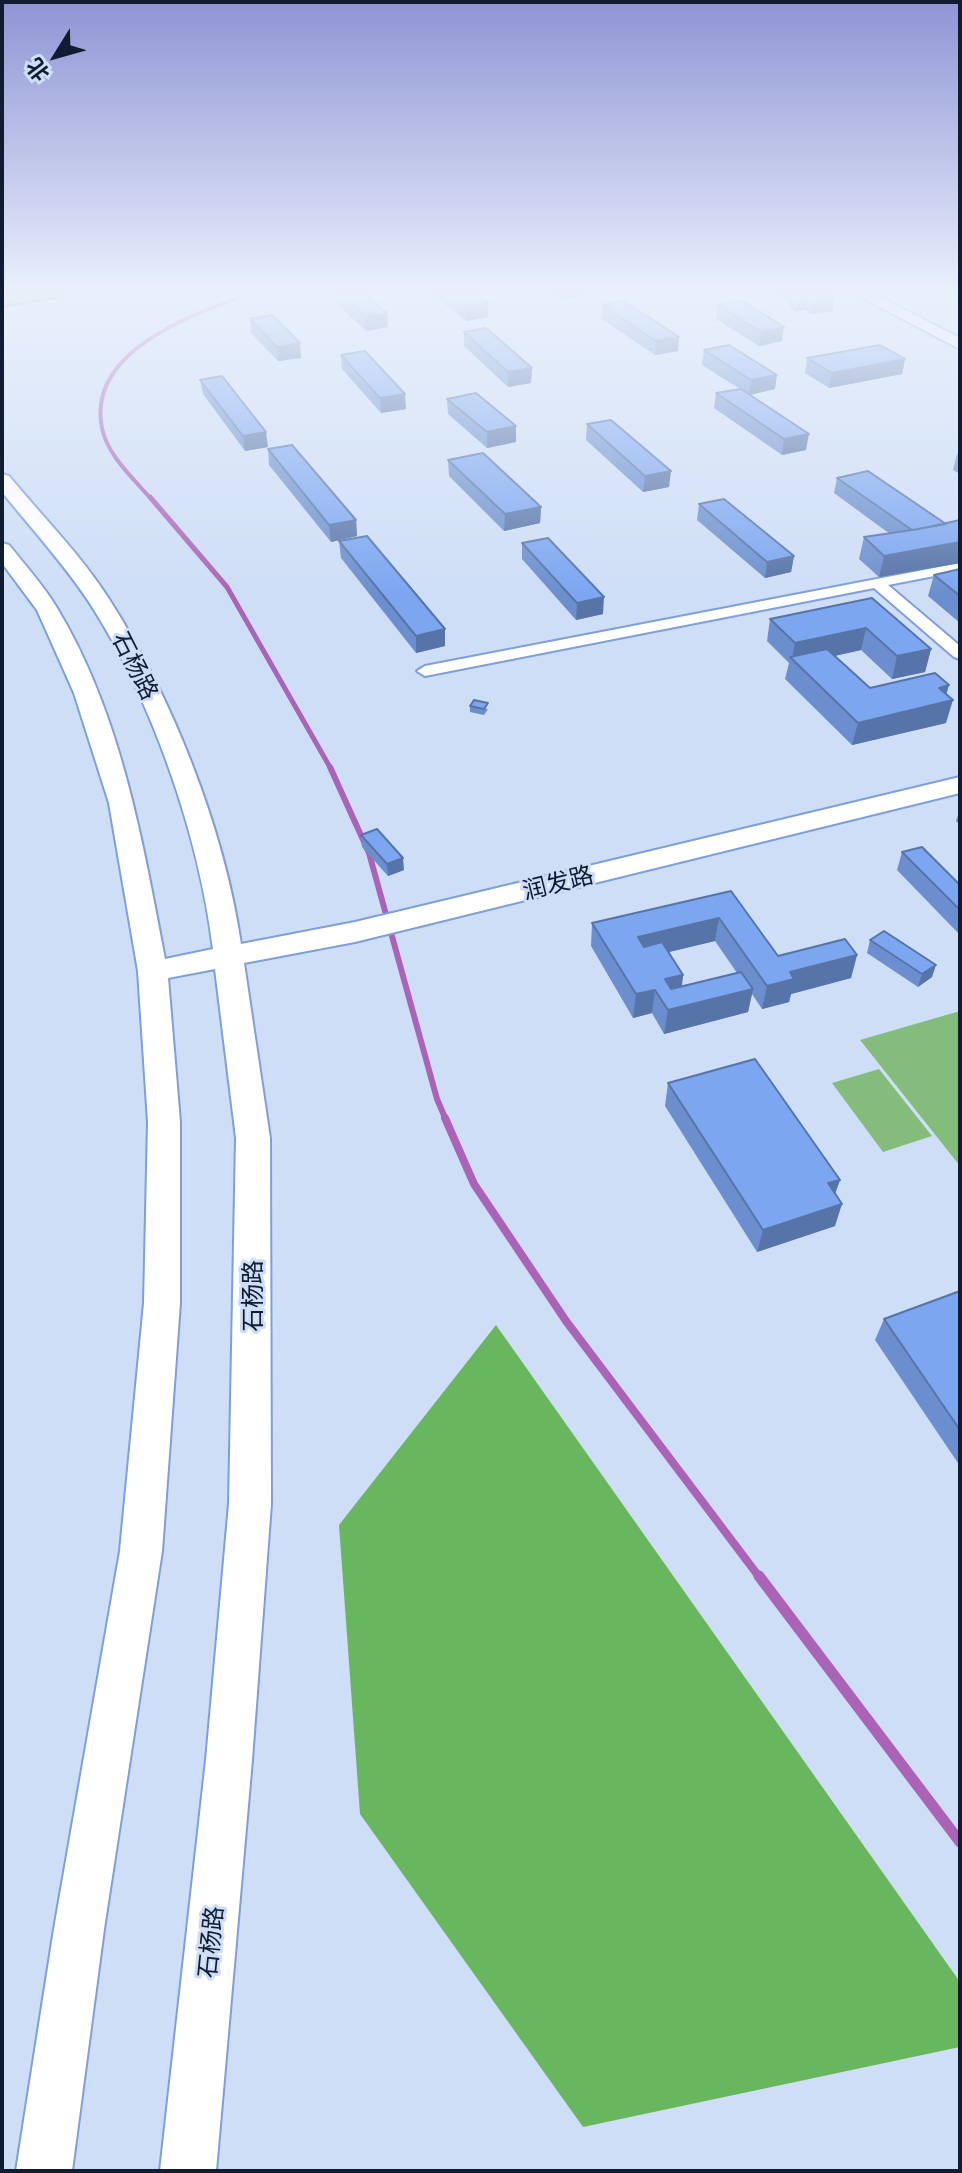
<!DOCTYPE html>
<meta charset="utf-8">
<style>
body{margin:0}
#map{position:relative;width:962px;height:2173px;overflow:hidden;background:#cfdef7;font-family:"Exo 2","Noto Sans SC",sans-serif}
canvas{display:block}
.frame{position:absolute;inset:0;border:4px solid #101c32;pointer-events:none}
.north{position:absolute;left:16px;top:16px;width:80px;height:80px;-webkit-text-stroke:6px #cfdef7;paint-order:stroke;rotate:233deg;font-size:22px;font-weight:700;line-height:32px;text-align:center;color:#101c32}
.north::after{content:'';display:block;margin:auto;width:28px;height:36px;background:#101c32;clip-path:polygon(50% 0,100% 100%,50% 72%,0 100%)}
</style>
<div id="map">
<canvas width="962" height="2173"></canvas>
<div class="frame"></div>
<div class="north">北</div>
</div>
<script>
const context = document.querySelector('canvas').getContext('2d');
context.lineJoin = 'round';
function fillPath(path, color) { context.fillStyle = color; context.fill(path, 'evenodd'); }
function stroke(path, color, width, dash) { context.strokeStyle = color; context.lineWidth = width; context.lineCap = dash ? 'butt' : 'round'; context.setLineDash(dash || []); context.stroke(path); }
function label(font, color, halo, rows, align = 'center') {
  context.font = font + ' "Exo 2","Noto Sans SC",sans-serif'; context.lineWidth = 6; context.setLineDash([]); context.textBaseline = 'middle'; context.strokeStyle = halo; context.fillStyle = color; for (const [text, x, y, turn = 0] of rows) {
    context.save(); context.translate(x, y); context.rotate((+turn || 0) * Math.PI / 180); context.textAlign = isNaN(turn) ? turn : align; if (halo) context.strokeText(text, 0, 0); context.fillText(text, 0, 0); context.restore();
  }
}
fillPath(new Path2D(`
 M960,1011V1166L860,1040Z
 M879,1069L932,1136L883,1152L832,1083Z`), '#84bd7b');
fillPath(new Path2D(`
 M496,1325L960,1982V2047L583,2127L360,1814L339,1525Z`), '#68b65d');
stroke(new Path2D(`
 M151,499C134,479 107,455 102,428C86,349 198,313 255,291`), '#ab63b8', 4);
stroke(new Path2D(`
 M150,497L227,587L331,769`), '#ab63b8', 5);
stroke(new Path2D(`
 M330,767L369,853L437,1099L446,1120`), '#ab63b8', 6);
stroke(new Path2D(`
 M445,1118L474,1184L566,1321L760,1578`), '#ab63b8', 8);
stroke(new Path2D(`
 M759,1576L960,1842`), '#ab63b8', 11);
const street = new Path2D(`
 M960,563V571L888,585L960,646V659L954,657L874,588L425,676L417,671L425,666Z`);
const secondary = new Path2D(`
 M849,291H868L960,338V349Z
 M2,474L9,476C42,516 81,555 109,599C172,697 224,828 241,944L355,922L960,777V793L355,942L244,963L270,1138L271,1504L252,1760L216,2171H160L206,1760L229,1504L236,1138L215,969L168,978L180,1122V1303L162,1551L104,1929L72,2171H16L54,1929L120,1551L144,1303L148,1122L138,971L109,803L74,693L37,610L2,563V543L9,545C25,565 44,586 57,608C121,714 142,839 165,959L213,949C199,835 152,699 89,602C64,564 31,528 2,492Z`);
const primary = new Path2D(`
 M29,291H67L59,296L2,306V296Z`);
stroke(street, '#7e9fda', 4);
stroke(secondary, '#7e9fda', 4);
stroke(primary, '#755f35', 4);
fillPath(street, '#fff');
fillPath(secondary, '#fff');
fillPath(primary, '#cdb586');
fillPath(new Path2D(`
 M336,291H361L388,327L366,331L337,304Z
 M428,291H472L488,303V317L466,321Z
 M549,291H583V296L561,300Z
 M770,291H825L835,297L833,311L811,314L804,310L796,312L789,308L790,302Z
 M602,305L679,337L678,351L655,355L602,319Z
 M718,305L782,341L759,346L716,319Z
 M250,319L301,358L278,361L251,333Z
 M464,332L532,368L531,383L508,387L464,346Z
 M704,350L775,389L750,395L806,450L782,455L714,408L716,393L740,389L702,365Z
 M341,355L406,409L381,413L342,369Z
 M807,358L905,359L902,374L829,388L805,373Z
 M200,380L268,447L245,451L203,394Z
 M447,399L516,442L487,448L448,414Z
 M587,424L669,487L643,492L586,440Z
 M268,449L356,520L357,536L331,542L269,465Z
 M960,453V474L953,470L957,454Z
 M448,460L541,507L540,523L504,531L449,476Z
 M837,478L946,524L960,520V563L879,577L859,559L864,537L890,534L834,493Z
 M699,504L794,556L791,572L765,578L697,520Z
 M339,541L445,646L416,653L341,558Z
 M522,543L603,614L576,620L522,559Z
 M960,569V623L928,596L934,575Z
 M872,598L931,649L925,672L892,679L861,650L835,656L870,688L949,685L946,694V723L852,745L785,679L789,663L767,641L770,619Z
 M470,706L488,709L484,715L470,712Z
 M960,809V825L956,821Z
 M361,835L404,870L388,876L362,847Z
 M902,852L960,885V935L897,870Z
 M731,891L778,956L857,955L851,978L791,994L789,1002L762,1009L752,994L748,1012L664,1034L652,1013L633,1018L591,946L592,923ZM715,941L737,973L682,987L683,975L669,952Z
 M870,940L932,977L918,987L867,953Z
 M668,1083L840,1180L835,1194V1226L757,1252L665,1106Z
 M960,1291V1466L875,1340L884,1319Z`), '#6b8fce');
fillPath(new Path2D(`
 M562,291H583V296L561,300Z
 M806,297L804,310L796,312L798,298Z
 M835,297L833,311L811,314L813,301Z
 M488,303V317L466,321V307Z
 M387,313L388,327L366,331V316Z
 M784,327L782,341L759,346L761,332Z
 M679,337L678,351L655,355L656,341Z
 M300,343L301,358L278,361L277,347Z
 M905,359L902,374L829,388L832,373Z
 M532,368L531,383L508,387V372Z
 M777,375L775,389L749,395L751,380Z
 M405,394L406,409L381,413L380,398Z
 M516,426V442L487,448V432Z
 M266,432L268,447L245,451L243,436Z
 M809,434L806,450L782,455L784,439Z
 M671,471L669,487L643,492L645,476Z
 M541,507L540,523L504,531L505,514Z
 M356,520L357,536L331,542L329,525Z
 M960,542V563L879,577L884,556Z
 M794,556L791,572L765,578L767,562Z
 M604,597L603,614L576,620L577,603Z
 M866,628L861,650L797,664L792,659L795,643Z
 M445,629V646L416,653V636Z
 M931,649L925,672L892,679L897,656Z
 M949,685L944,702L953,700L946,723L852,745L858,723L939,688Z
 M403,858L404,870L388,876L387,864Z
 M719,918L715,941L635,960L638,937Z
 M857,955L851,978L791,994L789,1002L762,1009L767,986L790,972Z
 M936,965L932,977L918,987L922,974Z
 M683,975L680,998L661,1003L665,979Z
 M753,989L748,1012L664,1034L668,1010Z
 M655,990L652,1013L633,1018L636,994Z
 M840,1180L832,1202L828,1183Z
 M842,1204L835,1226L757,1252L763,1230Z`), '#5774a8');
const building = new Path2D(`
 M337,291H361L387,313L366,316Z
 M445,291H472L488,303L466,307Z
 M797,291H825L835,297L813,301L806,297L798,298L791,294L800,293Z
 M741,300L784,327L761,332L718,305Z
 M624,301L679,337L656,341L602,305Z
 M272,315L300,343L277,347L250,319Z
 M486,328L532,368L508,372L464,332Z
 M729,345L777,375L751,380L704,350Z
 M880,345L905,359L832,373L807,358Z
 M365,351L405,394L380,398L341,355Z
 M222,376L266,432L243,436L200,380Z
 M741,389L809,434L784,439L716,393Z
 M476,393L516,426L487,432L447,399Z
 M611,420L671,471L645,476L587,424Z
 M292,445L356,520L329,525L268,449Z
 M483,453L541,507L505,514L448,460Z
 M868,471L946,524L912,530L837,478Z
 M724,499L794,556L767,562L699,504Z
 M960,520V542L884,556L864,537L919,529Z
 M367,536L445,629L416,636L339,541Z
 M548,538L604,597L577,603L522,543Z
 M960,569V596L934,575Z
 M872,598L931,649L897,656L866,628L795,643L770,619Z
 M827,649L870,688L935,673L949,685L939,688L953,700L858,723L790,657Z
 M474,700L488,703L484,709L470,706Z
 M377,829L403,858L387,864L361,835Z
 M922,847L960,885V910L902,852Z
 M731,891L778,956L845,939L857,955L790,972L794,979L767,986L719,918L638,937L644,947L662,942L683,975L665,979L671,989L741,972L753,989L668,1010L655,990L636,994L592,923Z
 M884,931L936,965L922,974L870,940Z
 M755,1059L840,1180L828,1183L842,1204L763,1230L668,1083Z
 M960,1291V1430L884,1319Z`);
fillPath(building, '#7ca6f0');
stroke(building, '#5774a8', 2);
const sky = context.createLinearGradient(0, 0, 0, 595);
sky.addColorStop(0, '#8f94d5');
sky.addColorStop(0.49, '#e9f0fb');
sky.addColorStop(1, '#e9f0fb00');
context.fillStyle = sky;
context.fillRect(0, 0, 962, 595);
label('24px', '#101c32', '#cfdef7', [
 ["石杨路",135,666,63],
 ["润发路",558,883,-14],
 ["石杨路",253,1296,-90],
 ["石杨路",211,1942,-84]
]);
</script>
